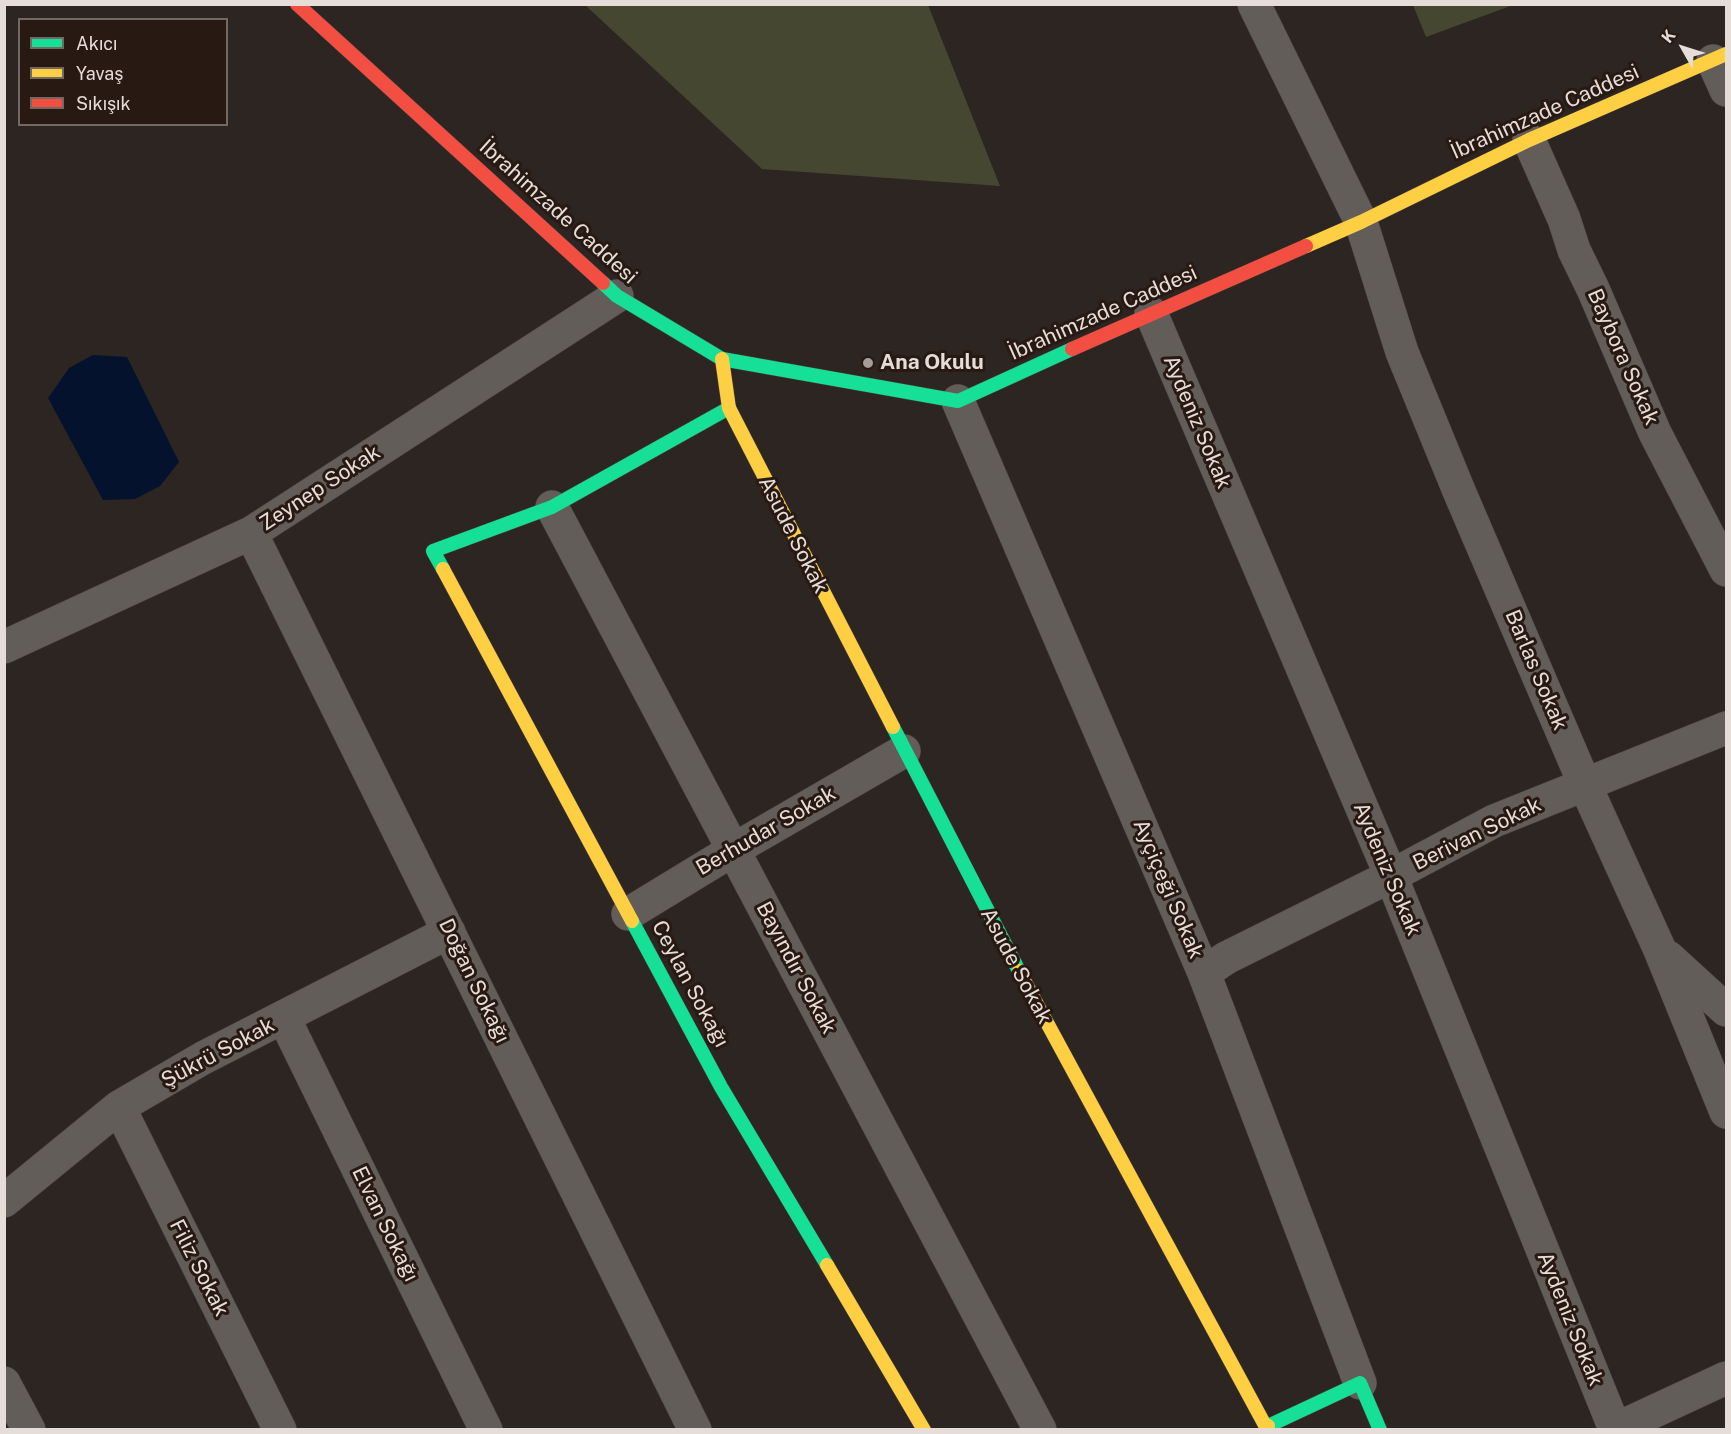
<!DOCTYPE html>
<meta charset="utf-8">
<style>
body{margin:0}
#map{position:relative;width:1731px;height:1434px;overflow:hidden;background:#2d2522;font-family:"Public Sans",sans-serif}
canvas{display:block}
.frame{position:absolute;inset:0;border:6px solid #e7ddd8;pointer-events:none}
.legend{position:absolute;left:18px;top:18px;width:210px;height:108px;box-sizing:border-box;background:#281a13;border:2px solid #746862;margin:0;padding:8px 10px;list-style:none;font-size:18px;color:#e7ddd8}
.legend li{display:flex;align-items:center;gap:12px;height:30px}
.legend b{width:30px;border:2px solid #746862}
.north{position:absolute;left:1653px;top:18px;width:60px;height:60px;-webkit-text-stroke:4px #281a13;paint-order:stroke;rotate:309deg;font-size:16px;font-weight:700;line-height:24px;text-align:center;color:#e7ddd8}
.north::after{content:'';display:block;margin:auto;width:21px;height:27px;background:#e7ddd8;clip-path:polygon(50% 0,100% 100%,50% 72%,0 100%)}
</style>
<div id="map">
<canvas width="1731" height="1434"></canvas>
<div class="frame"></div>
<ul class="legend">
<li><b style="height:8px;background:#16e098"></b>Akıcı</li>
<li><b style="height:8px;background:#ffcf43"></b>Yavaş</li>
<li><b style="height:8px;background:#f24e42"></b>Sıkışık</li>
</ul>
<div class="north">K</div>
</div>
<script>
const context = document.querySelector('canvas').getContext('2d');
context.lineJoin = 'round';
function fillPath(path, color) { context.fillStyle = color; context.fill(path, 'evenodd'); }
function stroke(path, color, width, dash) { context.strokeStyle = color; context.lineWidth = width; context.lineCap = dash ? 'butt' : 'round'; context.setLineDash(dash || []); context.stroke(path); }
function label(font, color, halo, rows, align = 'center') {
  context.font = font + ' "Public Sans",sans-serif'; context.lineWidth = 6; context.setLineDash([]); context.textBaseline = 'middle'; context.strokeStyle = halo; context.fillStyle = color; for (const [text, x, y, turn = 0] of rows) {
    context.save(); context.translate(x, y); context.rotate((+turn || 0) * Math.PI / 180); context.textAlign = isNaN(turn) ? turn : align; if (halo) context.strokeText(text, 0, 0); context.fillText(text, 0, 0); context.restore();
  }
}
fillPath(new Path2D(`
 M585,5H928L1000,186L762,169Z
 M1413,5H1513L1426,37Z`), '#454731');
fillPath(new Path2D(`
 M93,355L127,357L179,462L160,486L135,499L103,500L48,398L69,368Z`), '#05122e');
const street = new Path2D(`
 M1254,4L1361,222L1402,352L1459,491L1585,785L1660,950L1726,1112
 M1713,61L1726,90
 M1529,140L1564,219L1574,250L1593,289L1655,433L1726,570
 M1151,313L1391,876L1615,1429
 M958,401L1204,973L1360,1383
 M552,507L1040,1430
 M251,533L695,1430
 M4,647L251,533L617,296
 M628,914L733,850L904,751
 M1668,957L1726,1010
 M1204,973L1226,958L1391,876L1494,821L1726,728
 M284,1018L486,1430
 M119,1107L280,1430
 M4,1201L119,1107L203,1058L449,932
 M4,1383L29,1430
 M1614,1430L1726,1378`);
const fast = new Path2D(`
 M603,283L617,296L722,359L958,401L1072,349
 M443,569L433,551L552,507L729,408
 M893,727L1019,971
 M632,921L721,1087L827,1265
 M1268,1426L1360,1383L1380,1430`);
const slow = new Path2D(`
 M1306,246L1361,222L1529,140L1726,54
 M722,359L729,408L893,727
 M443,569L632,921
 M1019,971L1266,1427L1268,1426
 M827,1265L924,1430`);
const jam = new Path2D(`
 M297,4L603,283
 M1072,349L1306,246`);
stroke(street, '#47403d', 34);
stroke(fast, '#47403d', 15);
stroke(slow, '#47403d', 15);
stroke(jam, '#47403d', 15);
stroke(street, '#635d5a', 33);
stroke(fast, '#16e098', 14);
stroke(slow, '#ffcf43', 14);
stroke(jam, '#f24e42', 14);
for (const [x, y, r, color] of [
 [868,363,6,"#a69d98"]
]) { const dot = new Path2D(); dot.arc(x, y, r, 0, 2 * Math.PI); context.fillStyle = color; context.fill(dot); stroke(dot, '#281a13', 2); }
label('21px', '#e7ddd8', '#281a13', [
 ["İbrahimzade Caddesi",1545,112,-24],
 ["İbrahimzade Caddesi",558,212,42],
 ["İbrahimzade Caddesi",1103,313,-24],
 ["Baybora Sokak",1623,357,66],
 ["Aydeniz Sokak",1197,422,67],
 ["Zeynep Sokak",320,488,-33],
 ["Asude Sokak",793,535,63],
 ["Barlas Sokak",1536,670,67],
 ["Berhudar Sokak",766,831,-30],
 ["Berivan Sokak",1477,834,-26],
 ["Aydeniz Sokak",1387,869,67],
 ["Ayçiçeği Sokak",1168,889,67],
 ["Asude Sokak",1016,966,62],
 ["Bayındır Sokak",796,968,62],
 ["Doğan Sokağı",474,981,64],
 ["Ceylan Sokağı",690,984,62],
 ["Şükrü Sokak",218,1053,-28],
 ["Elvan Sokağı",385,1224,64],
 ["Filiz Sokak",199,1268,63],
 ["Aydeniz Sokak",1570,1319,68]
]);
label('bold 21px', '#e7ddd8', '#281a13', [
 ["Ana Okulu",880,363]
], 'left');
</script>
